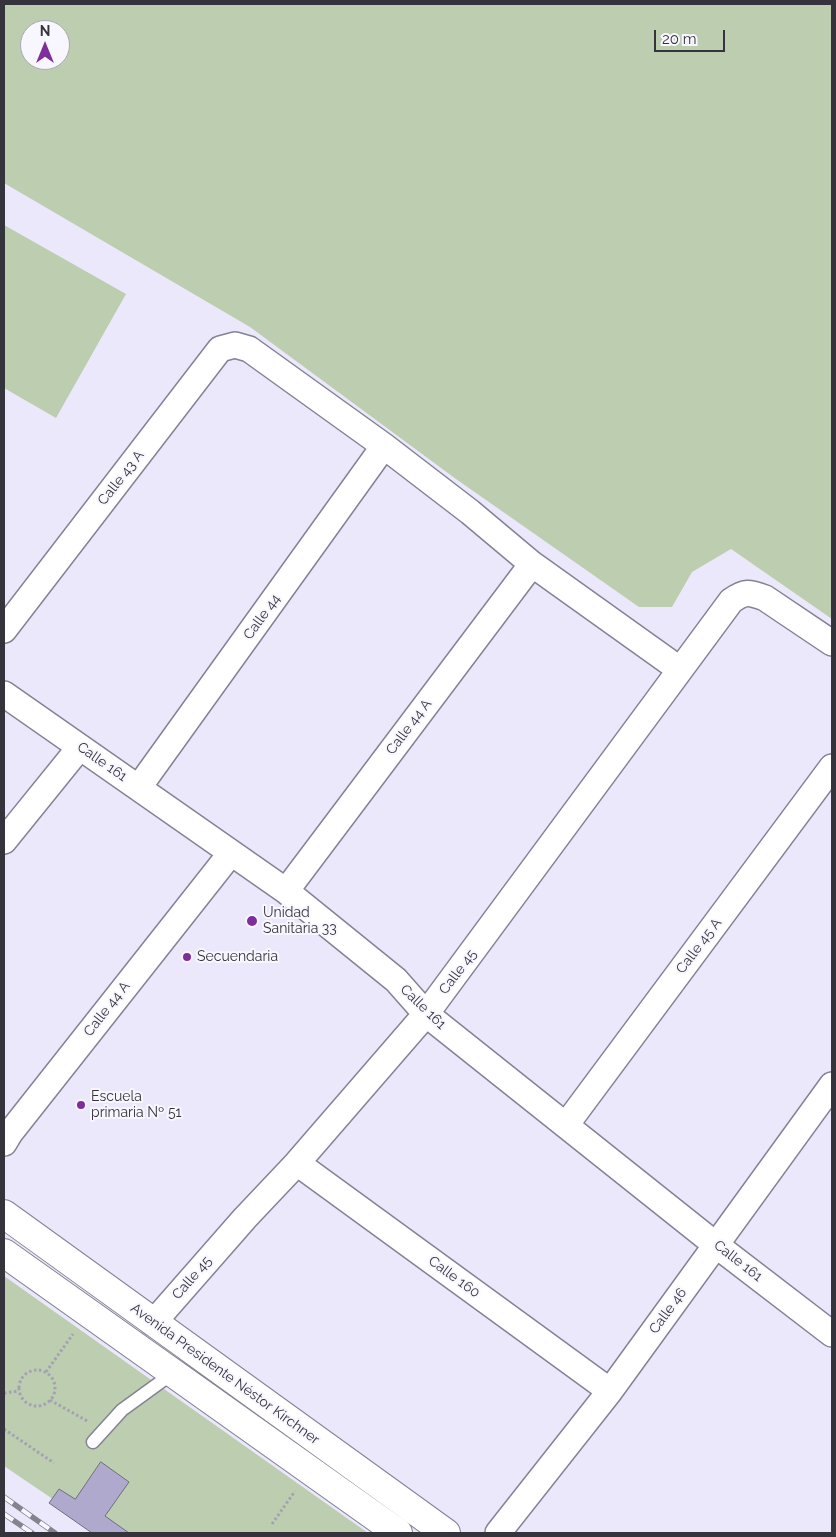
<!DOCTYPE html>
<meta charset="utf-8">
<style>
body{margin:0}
#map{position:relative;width:836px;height:1537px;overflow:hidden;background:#ebe8fc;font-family:Raleway,sans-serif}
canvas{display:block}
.frame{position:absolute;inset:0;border:5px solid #35343c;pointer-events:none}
.north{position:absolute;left:20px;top:20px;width:50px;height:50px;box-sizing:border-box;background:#f8f7ff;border:1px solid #aaa9b1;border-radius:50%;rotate:0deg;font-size:14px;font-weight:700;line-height:20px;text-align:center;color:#35343c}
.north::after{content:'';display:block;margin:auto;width:18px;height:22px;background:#7f2d9d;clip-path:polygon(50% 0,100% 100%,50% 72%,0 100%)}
.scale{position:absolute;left:654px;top:30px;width:71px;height:22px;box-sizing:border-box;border:2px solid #35343c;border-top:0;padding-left:6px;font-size:15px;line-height:18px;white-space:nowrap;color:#35343c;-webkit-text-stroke:4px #f8f7ff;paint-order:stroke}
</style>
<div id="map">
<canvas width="836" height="1537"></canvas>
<div class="frame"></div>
<div class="north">N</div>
<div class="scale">20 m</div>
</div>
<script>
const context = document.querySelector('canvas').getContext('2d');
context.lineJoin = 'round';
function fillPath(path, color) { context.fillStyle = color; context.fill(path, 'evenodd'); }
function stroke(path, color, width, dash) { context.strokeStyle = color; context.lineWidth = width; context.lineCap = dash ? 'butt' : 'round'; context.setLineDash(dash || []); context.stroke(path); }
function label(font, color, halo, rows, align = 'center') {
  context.font = font + ' Raleway,sans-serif'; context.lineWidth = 4; context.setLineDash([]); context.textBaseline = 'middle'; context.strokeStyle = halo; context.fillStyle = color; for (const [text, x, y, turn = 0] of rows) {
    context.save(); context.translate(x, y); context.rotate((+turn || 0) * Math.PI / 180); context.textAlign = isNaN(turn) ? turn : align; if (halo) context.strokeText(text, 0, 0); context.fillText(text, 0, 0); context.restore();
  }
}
fillPath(new Path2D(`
 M4,4H832V619L731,549L692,572L672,607H639L456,479L250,327L4,183ZM30,30H60V60H30Z
 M4,225L126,294L56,418L4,388Z
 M4,1276L368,1533H103L4,1466Z`), '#bdcdb0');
const building = new Path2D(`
 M101,1462L129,1482L105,1516L129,1533H92L49,1503L59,1489L75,1499Z`);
fillPath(building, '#aea9cd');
stroke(building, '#706e7f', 1);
const lane = new Path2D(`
 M93,1442L122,1410L173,1373`);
const street = new Path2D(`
 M4,630L220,349L235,345L249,349L384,446L470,512L532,564L679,669
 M4,694L286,891L396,980L426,1014L716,1245L832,1334
 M139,787L384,446
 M4,841L80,747
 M286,891L532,564
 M566,1125L832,767
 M4,1143L10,1133L231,853
 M297,1163L610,1391
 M153,1323L245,1218L297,1163L426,1014L731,601C745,591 749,592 765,598L832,643
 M498,1533L610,1391L832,1085`);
const primary = new Path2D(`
 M4,1214L446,1533
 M4,1253L398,1533`);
stroke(lane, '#848293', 15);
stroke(street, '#848293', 28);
stroke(primary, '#848293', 30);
stroke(new Path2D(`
 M19 1388a18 18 0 1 1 36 0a18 18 0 1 1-36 0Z
 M46,1372L73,1334
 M4,1393L19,1391
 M50,1400L89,1422
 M4,1429L54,1463
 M272,1524L295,1491`), '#a4a2b1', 3, [2.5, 2.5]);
stroke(lane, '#fff', 12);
stroke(street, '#fff', 25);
stroke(primary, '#fff', 28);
const rail = new Path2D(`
 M4,1497L55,1533
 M4,1514L32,1533`);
stroke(rail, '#858390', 5.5);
stroke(rail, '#f8f7ff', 4, [11]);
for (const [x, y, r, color] of [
 [252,921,6,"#7f2d9d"],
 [187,957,5,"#7f2d9d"],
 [81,1105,5,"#7f2d9d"]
]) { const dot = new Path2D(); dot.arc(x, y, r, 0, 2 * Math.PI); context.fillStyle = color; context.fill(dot); stroke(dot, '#f8f7ff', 2); }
label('14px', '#35343c', '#f8f7ff', [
 ["Calle 43 A",121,478,-52],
 ["Calle 44",262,617,-54],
 ["Calle 44 A",409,727,-53],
 ["Calle 161",102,762,35],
 ["Calle 45 A",699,946,-53],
 ["Calle 45",458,972,-53],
 ["Calle 161",423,1007,44],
 ["Calle 44 A",107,1009,-52],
 ["Calle 161",738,1261,38],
 ["Calle 160",454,1277,36],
 ["Calle 45",192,1278,-49],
 ["Calle 46",668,1311,-54],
 ["Avenida Presidente Néstor Kirchner",225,1374,36]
]);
label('14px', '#35343c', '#f8f7ff', [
 ["Unidad",263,913],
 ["Sanitaria 33",263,929],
 ["Secuendaria",197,957],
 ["Escuela",91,1097],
 ["primaria Nº 51",91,1113]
], 'left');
</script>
